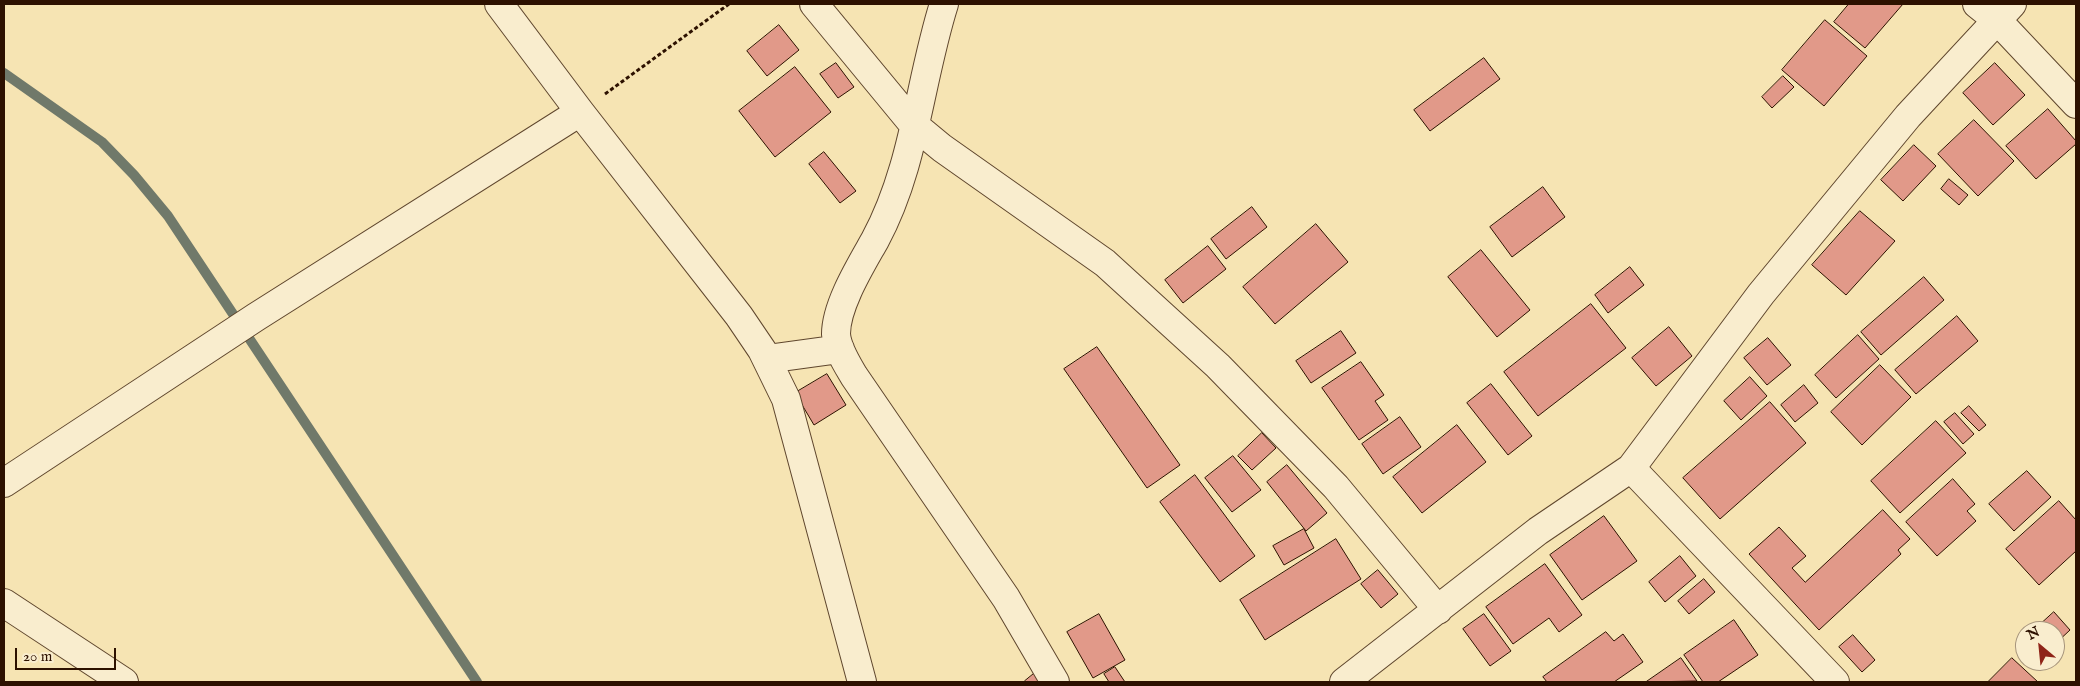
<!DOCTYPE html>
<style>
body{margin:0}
#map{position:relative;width:2080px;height:686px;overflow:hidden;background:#f6e4b3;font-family:"IM FELL English",serif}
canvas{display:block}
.frame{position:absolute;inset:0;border:5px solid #2d1100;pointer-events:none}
.north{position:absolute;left:2015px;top:621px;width:50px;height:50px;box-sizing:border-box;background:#f9edce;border:1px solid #a7957c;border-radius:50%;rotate:332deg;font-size:14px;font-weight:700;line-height:20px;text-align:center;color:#2d1100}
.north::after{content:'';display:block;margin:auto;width:18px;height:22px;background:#8f2418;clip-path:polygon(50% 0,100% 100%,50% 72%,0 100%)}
.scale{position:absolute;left:15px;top:648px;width:101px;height:22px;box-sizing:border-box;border:2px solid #2d1100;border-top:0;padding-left:6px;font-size:15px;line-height:18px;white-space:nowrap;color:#2d1100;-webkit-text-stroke:4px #f9edce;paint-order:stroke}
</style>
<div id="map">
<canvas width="2080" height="686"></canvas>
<div class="frame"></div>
<div class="north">N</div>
<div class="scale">20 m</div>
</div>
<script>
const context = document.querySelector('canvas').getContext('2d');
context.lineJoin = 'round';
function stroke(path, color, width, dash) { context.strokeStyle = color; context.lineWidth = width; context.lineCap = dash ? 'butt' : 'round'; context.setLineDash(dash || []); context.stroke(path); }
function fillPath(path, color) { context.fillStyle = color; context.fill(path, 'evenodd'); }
stroke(new Path2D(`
 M4,73L102,142L134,175L168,216L477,682`), '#70796a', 10);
const building = new Path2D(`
 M1849,4H1903L1865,48L1834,22Z
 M1825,20L1867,56L1824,106L1782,70Z
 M779,25L799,50L767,76L747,51Z
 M1484,58L1500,79L1430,131L1414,110Z
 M836,63L854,87L838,98L820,74Z
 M1995,63L2025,95L1993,125L1963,93Z
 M795,67L831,112L775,157L739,111Z
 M1783,76L1794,87L1772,108L1762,97Z
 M2048,109L2076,141V144L2036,179L2006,146Z
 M1974,120L2014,161L1978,196L1938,154Z
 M1914,145L1936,166L1903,201L1881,180Z
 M824,152L856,191L840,203L809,164Z
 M1949,179L1968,195L1959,205L1941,189Z
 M1543,187L1565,217L1512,257L1490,227Z
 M1252,207L1267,227L1226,259L1211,239Z
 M1860,211L1895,241L1846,295L1812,265Z
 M1316,224L1348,262L1275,324L1243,287Z
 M1208,246L1226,269L1183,303L1165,280Z
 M1481,250L1530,310L1497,337L1448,277Z
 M1630,267L1644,285L1608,313L1595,295Z
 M1924,277L1944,300L1881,355L1861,332Z
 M1591,304L1626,348L1538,416L1504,372Z
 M1957,316L1978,341L1916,394L1895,370Z
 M1669,327L1692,356L1656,386L1632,358Z
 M1341,331L1356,353L1311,383L1296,361Z
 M1858,335L1879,359L1836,398L1815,375Z
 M1768,338L1791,365L1767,385L1744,358Z
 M1097,347L1180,465L1147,488L1064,369Z
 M1361,362L1384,395L1375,401L1388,420L1359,440L1322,388Z
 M1880,365L1911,397L1862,445L1831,412Z
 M827,374L846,405L814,425L795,393Z
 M1750,377L1767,396L1741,420L1724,401Z
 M1491,384L1532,436L1508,455L1467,403Z
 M1804,385L1818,403L1795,422L1781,405Z
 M1770,402L1806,443L1720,519L1683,478Z
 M1969,406L1986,425L1979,431L1961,413Z
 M1955,413L1974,434L1963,444L1944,422Z
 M1400,417L1421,447L1383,474L1362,444Z
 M1936,421L1966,453L1900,513L1871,481Z
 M1457,425L1486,462L1422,513L1393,477Z
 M1262,433L1276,448L1252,470L1238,456Z
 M1233,456L1261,490L1232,512L1205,478Z
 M1287,465L1327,513L1306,531L1267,482Z
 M2027,471L2051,497L2014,531L1989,504Z
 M1195,475L1255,556L1220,582L1160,502Z
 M1953,479L1975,504L1967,511L1976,521L1937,556L1906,522Z
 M2059,501L2076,520V551L2039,585L2006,549Z
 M1883,510L1910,539L1898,550L1901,554L1819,630L1749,554L1779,527L1806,556L1792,568L1805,582Z
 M1604,516L1637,561L1582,600L1550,555Z
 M1304,529L1314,548L1284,565L1273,546Z
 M1336,539L1361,579L1265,640L1240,600Z
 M1680,556L1696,576L1665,602L1649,582Z
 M1545,564L1582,615L1559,632L1549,618L1513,644L1486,607Z
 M1378,570L1398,594L1381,608L1361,584Z
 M1704,579L1715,592L1689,614L1678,601Z
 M2054,612L2070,630L2055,644V631H2033Z
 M1099,614L1125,660L1093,678L1067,632Z
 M1484,614L1511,651L1490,666L1463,629Z
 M1734,620L1758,655L1718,682H1703L1684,655Z
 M1606,632L1614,641L1623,634L1643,662L1614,682H1547L1543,677Z
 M1853,635L1875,660L1862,672L1839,647Z
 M1681,658L1697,681L1646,682Z
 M2012,658L2038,682H1988Z
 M1115,667L1125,682H1109L1104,674Z
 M1036,672L1044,682H1026L1025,681Z`);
fillPath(building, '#e19989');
stroke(building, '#2d1100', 1);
const minor = new Path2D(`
 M499,4L580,112L739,316L762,350L786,399L862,682
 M814,4L913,124L942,148L1105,263L1218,366L1336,487L1438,610
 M944,4C919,83 915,166 875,240C861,265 836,305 836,334C837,349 847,364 854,376L1006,598L1055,682
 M1977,4L1997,20L2076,104
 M767,359L840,349
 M1631,468L1835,682
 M4,483L256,317L580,112
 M4,603L124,682
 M1344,682L1538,531L1631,468L1761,294L1908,116L2012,4`);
stroke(minor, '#5f462d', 30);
stroke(new Path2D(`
 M605,94L729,4`), '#2d1100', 3, [4, 2.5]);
stroke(minor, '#f9edce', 28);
</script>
